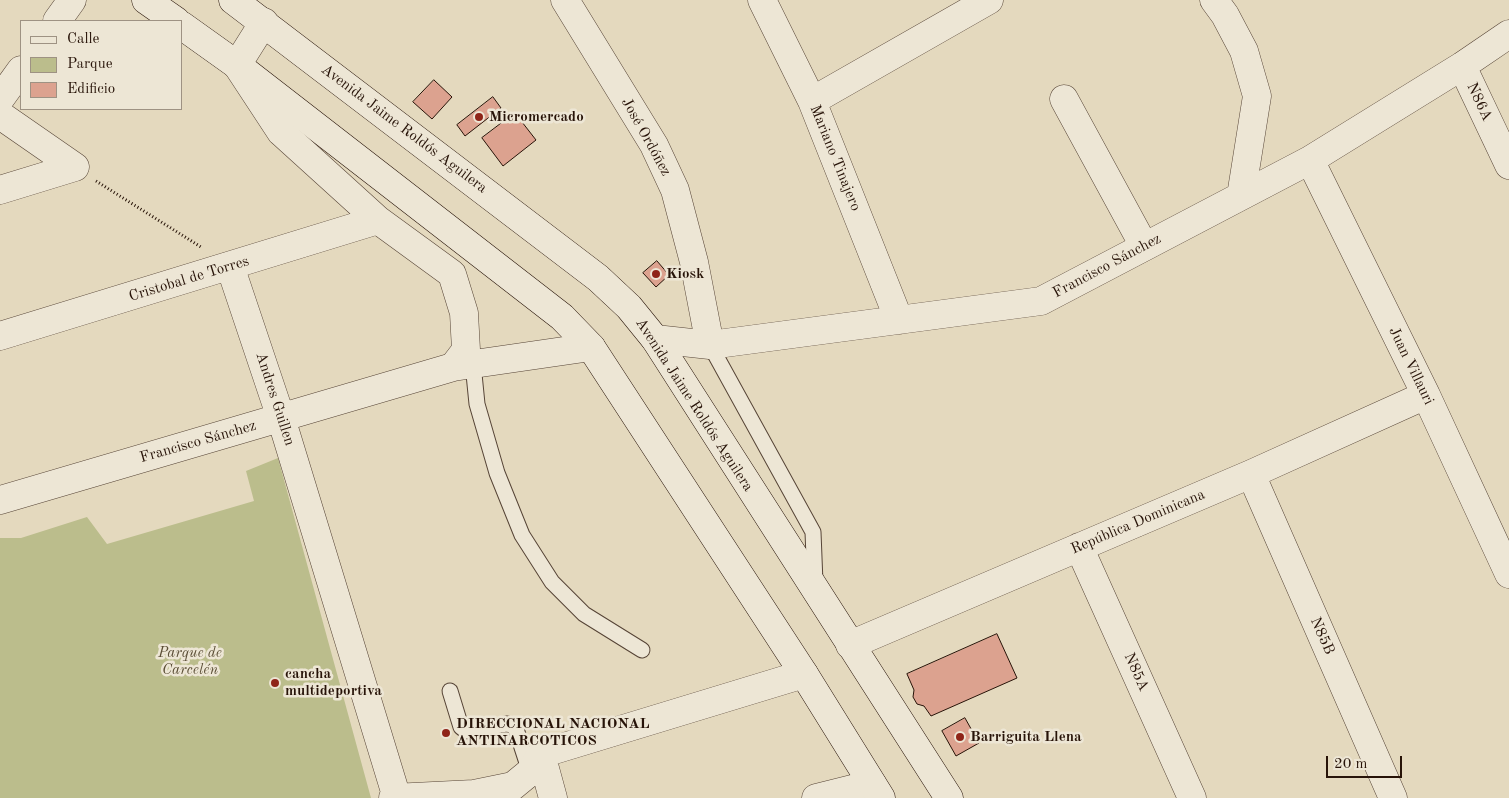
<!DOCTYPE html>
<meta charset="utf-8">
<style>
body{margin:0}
#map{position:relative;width:1509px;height:798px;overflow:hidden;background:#e4d9be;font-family:"Old Standard TT",serif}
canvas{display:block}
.legend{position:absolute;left:20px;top:20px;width:162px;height:90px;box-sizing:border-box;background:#ede6d5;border:1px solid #9e9283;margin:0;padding:6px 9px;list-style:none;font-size:15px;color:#271308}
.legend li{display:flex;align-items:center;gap:10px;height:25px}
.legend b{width:25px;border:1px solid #9e9283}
.scale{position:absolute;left:1326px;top:756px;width:76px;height:22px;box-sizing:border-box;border:2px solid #271308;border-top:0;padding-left:6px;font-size:15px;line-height:18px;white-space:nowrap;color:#271308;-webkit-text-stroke:4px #ede6d5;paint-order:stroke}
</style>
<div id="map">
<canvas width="1509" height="798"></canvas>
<ul class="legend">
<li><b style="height:6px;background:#ede6d5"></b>Calle</li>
<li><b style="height:14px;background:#bbbd8c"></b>Parque</li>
<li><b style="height:14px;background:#dca28f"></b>Edificio</li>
</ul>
<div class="scale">20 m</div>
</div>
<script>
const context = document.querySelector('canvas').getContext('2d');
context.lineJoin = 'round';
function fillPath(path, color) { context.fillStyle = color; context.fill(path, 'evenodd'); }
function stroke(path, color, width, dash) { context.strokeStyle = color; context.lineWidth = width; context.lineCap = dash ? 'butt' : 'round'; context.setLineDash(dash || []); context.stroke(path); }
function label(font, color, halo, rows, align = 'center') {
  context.font = font + ' "Old Standard TT",serif'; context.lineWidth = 5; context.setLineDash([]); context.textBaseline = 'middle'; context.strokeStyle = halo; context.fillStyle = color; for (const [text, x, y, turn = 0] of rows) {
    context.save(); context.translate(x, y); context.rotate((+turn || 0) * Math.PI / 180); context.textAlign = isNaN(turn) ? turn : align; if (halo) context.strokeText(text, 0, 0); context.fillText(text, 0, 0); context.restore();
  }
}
fillPath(new Path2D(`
 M278,458L371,798H0V538H21L87,517L107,544L254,501L246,471Z`), '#bbbd8c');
const building = new Path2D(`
 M434,80L452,97L432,119L413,102Z
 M493,97L501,108L465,136L457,125Z
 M515,113L536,140L503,166L482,138Z
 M657,261L669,275L656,287L643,273Z
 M997,634L1017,678L931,716L924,706L917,704L913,697L914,690L907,674Z
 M965,718L979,743L956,756L942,731Z`);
fillPath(building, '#dca28f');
stroke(building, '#271308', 1);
const lane = new Path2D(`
 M710,345L813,532L815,583
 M473,364L477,404L497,473L522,535L552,582L584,614L642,650
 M450,691L461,727L466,731L506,724L513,725L517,732L530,772`);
const street = new Path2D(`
 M565,0L654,145L675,190L694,262L710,345
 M762,0L812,101L899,320
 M1214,0L1225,15L1244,51L1257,96L1241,196
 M57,21L72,0
 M264,22L237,65L281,132L378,220L452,274L464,313L466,350L453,367
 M1462,66L1509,165
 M0,99L21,70
 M1064,99L1144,246
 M812,101L989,0
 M0,115L75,167
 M1310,160L1426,395L1509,574
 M0,190L75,167
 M230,266L281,418L397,798
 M0,336L378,220
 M655,339L710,345L1041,301L1310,160L1462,66L1509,34
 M1251,474L1393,798
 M0,500L453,367L591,347
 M1079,547L1192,798
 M850,645L1251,474L1426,395
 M541,754L553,798
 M393,798L474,794L513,786L530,772L541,754L804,674
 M816,798L872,784`);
const secondary = new Path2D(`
 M146,0L176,21
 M233,0L598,278L629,307L655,339L949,798
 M181,25L237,65L562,317L591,347L804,674L881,798`);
stroke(lane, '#564436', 17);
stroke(street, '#564436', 29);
stroke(secondary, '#271308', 29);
stroke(new Path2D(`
 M96,181L201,247`), '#271308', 3, [1, 2.5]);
stroke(lane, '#ede6d5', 15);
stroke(street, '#ede6d5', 28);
stroke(secondary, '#ede6d5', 28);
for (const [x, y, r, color] of [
 [479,117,5,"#8f2418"],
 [656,274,5,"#8f2418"],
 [275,683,5,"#8f2418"],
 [446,733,5,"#8f2418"],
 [960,737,5,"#8f2418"]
]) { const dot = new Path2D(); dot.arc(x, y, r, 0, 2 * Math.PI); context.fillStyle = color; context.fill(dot); stroke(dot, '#ede6d5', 2); }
label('15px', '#271308', '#ede6d5', [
 ["N86A",1479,102,65],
 ["Avenida Jaime Roldós Aguilera",404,129,37],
 ["José Ordóñez",646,137,61],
 ["Mariano Tinajero",835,158,68],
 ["Francisco Sánchez",1107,266,-28],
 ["Cristobal de Torres",189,279,-17],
 ["Juan Villauri",1411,366,64],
 ["Andres Guillen",275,399,72],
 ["Avenida Jaime Roldós Aguilera",694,405,57],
 ["Francisco Sánchez",198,442,-16],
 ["República Dominicana",1138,522,-23],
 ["N85B",1322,636,66],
 ["N85A",1136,672,66]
]);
label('bold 15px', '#271308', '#ede6d5', [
 ["Micromercado",489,117],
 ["Kiosk",666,274],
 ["cancha",285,674],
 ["multideportiva",285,691],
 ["DIRECCIONAL NACIONAL",456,724],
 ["ANTINARCOTICOS",456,741],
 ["Barriguita Llena",970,737]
], 'left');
label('italic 15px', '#5b4e36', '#ede6d5', [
 ["Parque de",190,653],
 ["Carcelén",190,670]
]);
</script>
